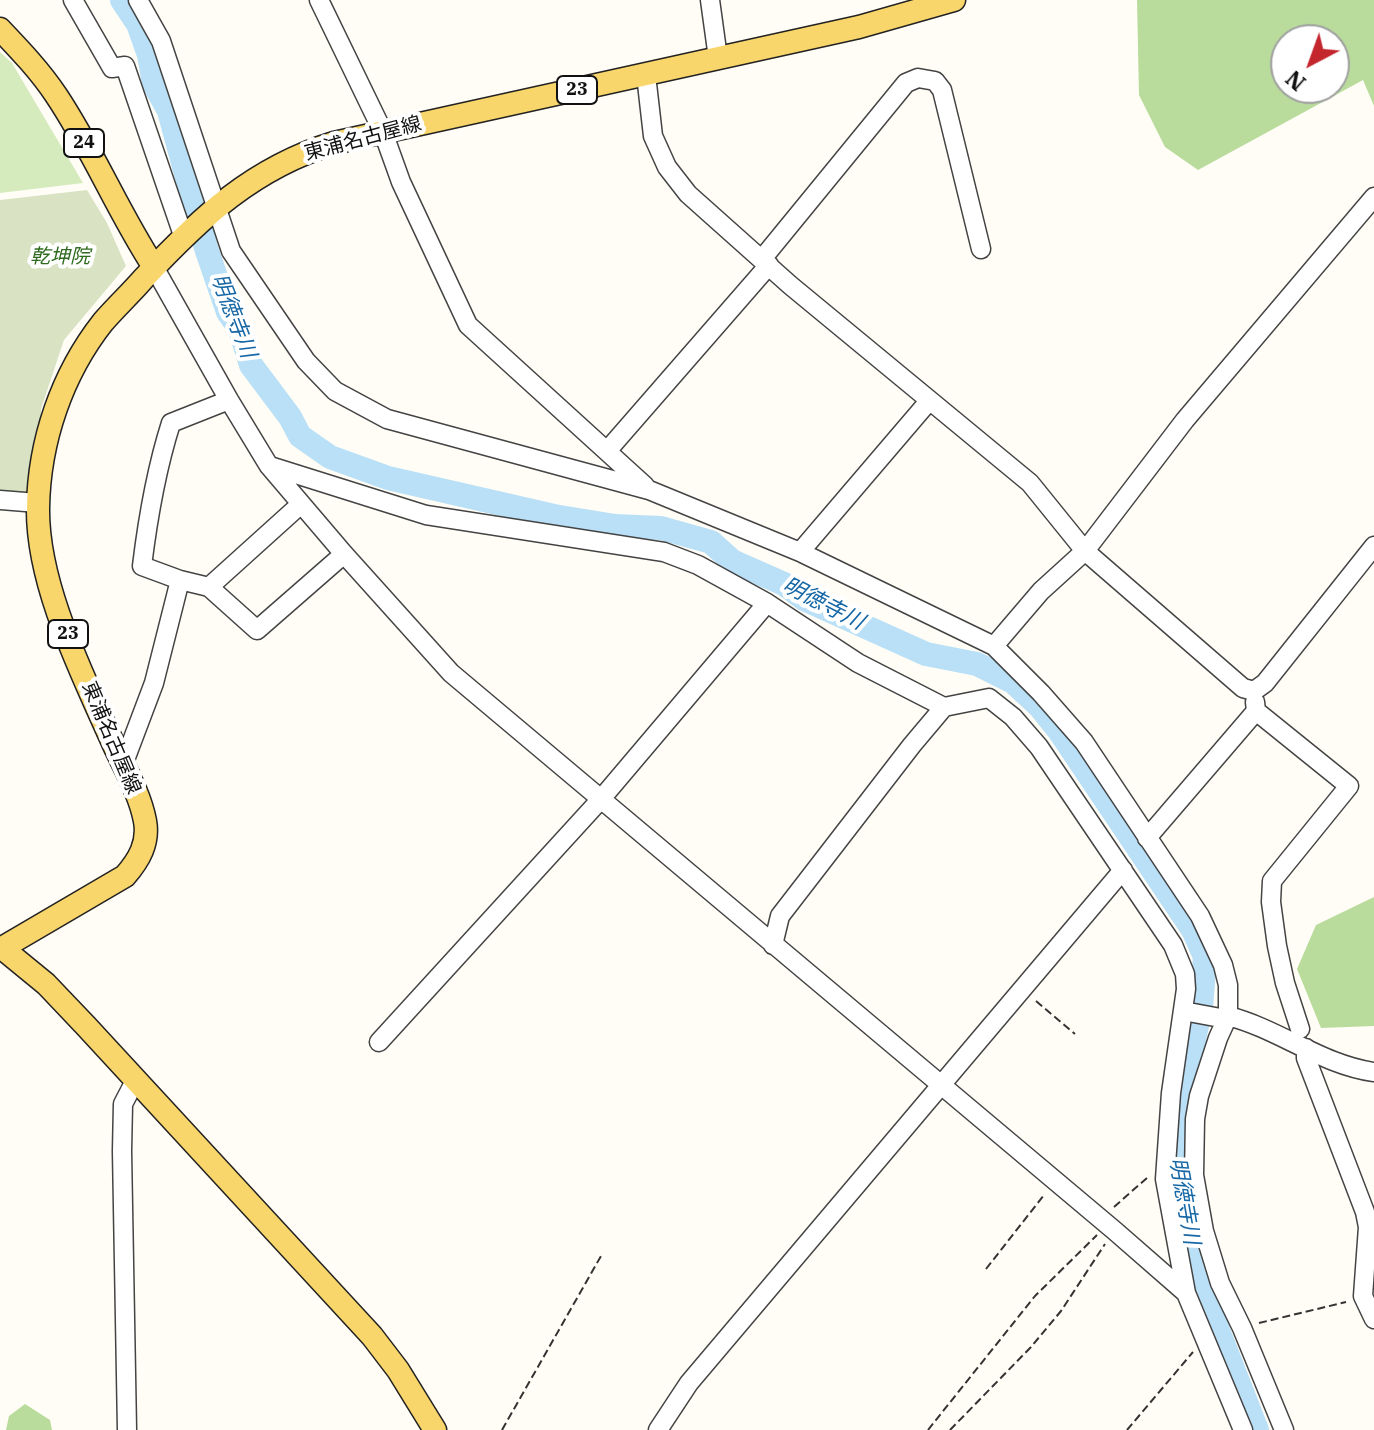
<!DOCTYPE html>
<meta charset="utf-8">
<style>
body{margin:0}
#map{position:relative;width:1374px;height:1430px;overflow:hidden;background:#fffdf5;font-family:"IBM Plex Serif",serif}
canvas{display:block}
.north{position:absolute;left:1270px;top:24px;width:80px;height:80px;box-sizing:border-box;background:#fff;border:2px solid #a0a0a0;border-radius:50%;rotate:221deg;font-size:22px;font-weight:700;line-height:32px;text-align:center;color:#111}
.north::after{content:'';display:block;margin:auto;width:28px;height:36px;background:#c4262e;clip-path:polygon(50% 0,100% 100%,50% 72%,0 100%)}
</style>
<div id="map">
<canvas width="1374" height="1430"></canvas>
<div class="north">N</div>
</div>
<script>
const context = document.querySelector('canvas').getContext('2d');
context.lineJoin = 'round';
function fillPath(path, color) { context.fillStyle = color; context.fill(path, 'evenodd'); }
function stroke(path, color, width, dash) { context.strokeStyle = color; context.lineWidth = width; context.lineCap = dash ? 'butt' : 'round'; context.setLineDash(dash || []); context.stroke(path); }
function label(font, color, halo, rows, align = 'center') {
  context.font = font + ' "IBM Plex Serif","Noto Sans JP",serif'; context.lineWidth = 8; context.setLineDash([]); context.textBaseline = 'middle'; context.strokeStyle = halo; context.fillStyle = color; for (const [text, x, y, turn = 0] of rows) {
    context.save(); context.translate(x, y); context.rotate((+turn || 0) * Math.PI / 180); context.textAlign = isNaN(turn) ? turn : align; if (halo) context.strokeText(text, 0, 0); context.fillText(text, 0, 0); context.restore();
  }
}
fillPath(new Path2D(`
 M0,52L12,63L83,183L0,193Z`), '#d5ebbd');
fillPath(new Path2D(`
 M1137,0H1374V106L1363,80L1198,170L1165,147L1139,95ZM1334,40V88H1286V40Z
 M1374,897V1026L1321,1028L1297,969L1316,925Z
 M25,1404L50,1420L52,1430H6L9,1416Z`), '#b9dc9c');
fillPath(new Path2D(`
 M87,190L107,223L126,266L64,340L41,409L38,503L0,498V200Z`), '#d9e3c4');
stroke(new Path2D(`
 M122,0L138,24L149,55L154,84L169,111L206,248L228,312L240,329L251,365L290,417L300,436L330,457L388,478L554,516L615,526L661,528L711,542L732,561L784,584L804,599L926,654L977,664L1013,682L1040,707L1060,732L1193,930L1205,957L1201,1008L1180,1101L1175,1146L1179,1188L1200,1284L1257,1430`), '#b9e0f7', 24);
const minor = new Path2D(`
 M73,0L112,68L125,66L184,238
 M138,0L161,41L231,251L306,361L335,391L387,419L649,490L800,552L994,646L1041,693L1084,742L1200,916L1223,965L1228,985V1016L1218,1038L1199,1096L1195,1119L1194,1175L1204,1231L1220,1283L1242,1328L1284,1430
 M319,0L383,132L401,182L468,325L645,486
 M710,0L718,58
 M646,75L653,136L667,167L688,194L790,285L1030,483L1085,551L1243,688L1254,691
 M762,259L906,83L918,78L935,81L942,90L981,249
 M154,267L229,400L269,466L344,554L451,673L1115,1231L1186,1293
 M607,451L769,265
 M270,466L426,515L664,552L698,565L767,603L858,663L944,707
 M0,500L38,503
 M800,552L929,401
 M180,580L209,587L257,630L344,554
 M209,587L301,504
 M994,646L1041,591L1085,551L1185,420L1374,197
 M1254,691L1265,683L1374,546
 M1256,711L1349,786L1272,881L1271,902L1277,946L1285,983L1300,1029
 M123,765L154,683L180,580L142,566C148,517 156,470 171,423L229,400
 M1147,838L1256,711L1255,702
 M773,945L780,916L912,745L944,707L989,698L1013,717L1039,747L1173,945L1185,974L1186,989L1171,1093L1165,1179L1186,1293L1243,1430
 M1183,1011L1226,1019
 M1228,1016C1279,1029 1322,1065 1374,1072
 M379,1042L601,799L767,603
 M1306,1048V1058L1365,1212L1368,1227L1363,1296L1374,1319
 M127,1430L122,1151L123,1104L136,1079
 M658,1430L689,1383L1123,870`);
const major = new Path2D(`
 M0,29C20,50 40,71 56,95C93,150 118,212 154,267
 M435,1430L398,1370L372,1336L86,1026L46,984L2,948L125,876C139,860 149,843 145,821C140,794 124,767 113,743C82,673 37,585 38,508C39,441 62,374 103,322C116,307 131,293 144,278C201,217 253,168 334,143L859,27L954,0`);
stroke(minor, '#444', 21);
stroke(major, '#222', 25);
stroke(new Path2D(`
 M1036,1001L1075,1034
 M1114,1207L1148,1177
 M986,1269L1044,1195
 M1259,1323L1346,1302
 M502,1430L601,1256
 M928,1430L1035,1296L1097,1235
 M950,1430L1031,1347L1061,1311L1105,1244
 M1127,1430L1193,1352`), '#333', 2, [8, 4]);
stroke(minor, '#fff', 18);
stroke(major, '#f9d66b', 22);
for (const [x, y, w] of [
 [577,90,40],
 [84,143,40],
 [68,634,40]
]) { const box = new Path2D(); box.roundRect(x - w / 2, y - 14, w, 28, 6); context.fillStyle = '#fff'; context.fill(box); stroke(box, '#111', 2); }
label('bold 18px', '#111', null, [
 ["23",577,90],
 ["24",84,143],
 ["23",68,634]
]);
label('20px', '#111', '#fff', [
 ["東浦名古屋線",363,139,-15],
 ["東浦名古屋線",111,738,67]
]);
label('italic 20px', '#2f6b1f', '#fff', [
 ["乾坤院",60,257]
]);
label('italic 22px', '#1768a6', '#fff', [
 ["明徳寺川",233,316,69],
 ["明徳寺川",823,604,27],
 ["明徳寺川",1184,1201,80]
]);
</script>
